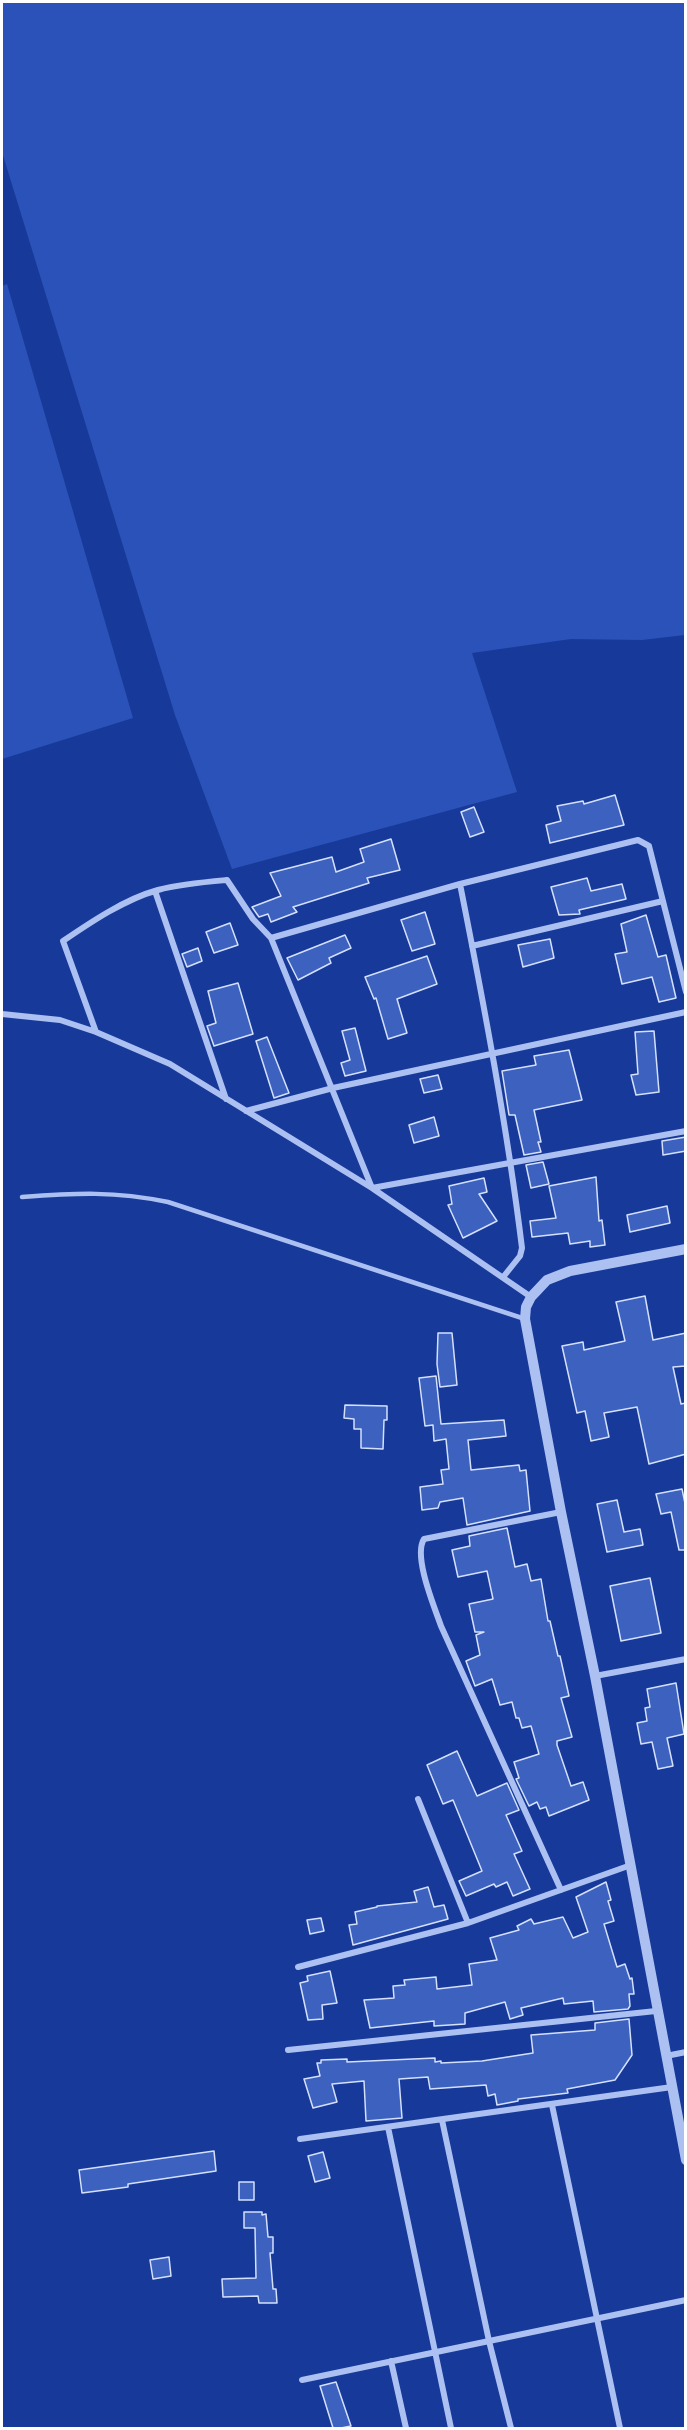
<!DOCTYPE html>
<style>
body{margin:0}
#map{position:relative;width:687px;height:2430px;overflow:hidden;background:#173a9a;font-family:"Titillium Web",sans-serif}
canvas{display:block}
.frame{position:absolute;inset:0;border:3px solid #fff;pointer-events:none}
</style>
<div id="map">
<canvas width="687" height="2430"></canvas>
<div class="frame"></div>
</div>
<script>
const context = document.querySelector('canvas').getContext('2d');
context.lineJoin = 'round';
function fillPath(path, color) { context.fillStyle = color; context.fill(path, 'evenodd'); }
function stroke(path, color, width, dash) { context.strokeStyle = color; context.lineWidth = width; context.lineCap = dash ? 'butt' : 'round'; context.setLineDash(dash || []); context.stroke(path); }
fillPath(new Path2D(`
 M2,2H685V635L642,640L571,639L472,653L517,792L232,869L175,715L2,152Z
 M7,284L133,718L2,759V286Z`), '#2b52b8');
const building = new Path2D(`
 M615,795L624,825L550,843L546,825L561,821L557,806L583,801L584,804Z
 M474,807L484,832L470,837L461,812Z
 M391,839L400,870L367,878L369,883L293,907L297,912L271,922L268,914L259,917L252,907L281,896L270,873L332,857L336,872L364,862L360,849Z
 M587,878L591,891L622,884L626,899L579,910L580,914L559,915L551,887Z
 M425,912L435,944L412,951L401,920Z
 M646,915L658,957L666,955L676,998L659,1002L652,977L622,984L615,954L627,952L621,924Z
 M230,923L238,945L214,953L206,932Z
 M345,935L351,948L329,958L331,963L298,980L287,958Z
 M550,939L554,958L523,967L518,945Z
 M198,948L202,961L187,967L182,954Z
 M427,956L437,984L397,999L407,1033L388,1039L376,998L374,999L365,977Z
 M238,983L253,1034L214,1046L207,1026L216,1023L208,991Z
 M355,1028L366,1071L345,1076L341,1063L350,1060L342,1031Z
 M654,1031L659,1092L636,1095L631,1075L638,1074L635,1032Z
 M267,1037L289,1093L274,1098L256,1041Z
 M569,1050L582,1100L534,1110L541,1142H538L541,1152L524,1155L515,1115H509L502,1071L536,1065L534,1056Z
 M438,1075L442,1089L424,1093L420,1079Z
 M434,1117L439,1136L414,1143L409,1125Z
 M686,1137V1151L663,1155L662,1141Z
 M543,1162L549,1184L531,1188L526,1165Z
 M596,1177L599,1221L602,1220L605,1245L590,1247V1241L570,1244L568,1233L532,1237L530,1221L556,1218L549,1186Z
 M484,1178L487,1192L479,1194L497,1221L463,1238L448,1205L452,1204L449,1186Z
 M667,1206L670,1223L630,1232L627,1215Z
 M645,1296L653,1340L686,1333V1366L673,1367L681,1404L686,1403V1454L649,1464L637,1407L604,1413L609,1437L591,1441L585,1411L577,1413L562,1346L583,1342L584,1350L625,1341L616,1302Z
 M438,1333H452L457,1385L440,1387L437,1364Z
 M436,1376L441,1424L504,1420L506,1436L468,1440L471,1470L519,1465L520,1471L526,1470L530,1511L467,1525L463,1498L440,1502L438,1508L422,1510L420,1487L443,1484L441,1470L449,1469L446,1439L434,1441L433,1425L425,1426L419,1378Z
 M345,1405L387,1406V1420H384L383,1449L361,1448V1429H354V1419L344,1418Z
 M682,1489L686,1508V1550H679L671,1512L661,1514L656,1494Z
 M617,1500L624,1532L640,1529L643,1545L607,1552L597,1504Z
 M507,1528L515,1567L527,1564L531,1581L541,1579L548,1621H550L558,1656H560L569,1696L561,1698L572,1737L557,1741V1745L571,1786L583,1782L589,1800L549,1816L546,1807L540,1809L537,1802L529,1806L516,1779L519,1778L514,1762L539,1754L531,1726L522,1728L519,1718H516L512,1702L500,1705L492,1679L475,1686L466,1661L480,1655L476,1635L484,1632H475L469,1604L493,1599L487,1571L458,1577L452,1550L470,1546L469,1536Z
 M650,1578L661,1633L621,1641L610,1586Z
 M676,1683L684,1734L667,1738L673,1766L658,1769L652,1742L641,1744L637,1723L647,1721L645,1708L650,1707L647,1689Z
 M457,1751L477,1796L507,1783L519,1810L506,1815L522,1851L514,1854L530,1889L513,1896L507,1882L496,1887L494,1884L466,1896L459,1881L482,1871L453,1800L443,1804L427,1765Z
 M606,1882L611,1900L608,1901L614,1921L604,1924L617,1967L625,1964L630,1979L632,1978L634,1994H629L630,2006L628,2009L594,2012L593,2001L564,2004L563,1998L521,2008L523,2015L510,2019L505,2002L465,2013V2024L434,2026V2021L370,2028L364,2000L394,1998L393,1986L405,1985L404,1980L436,1977L437,1989L472,1985L469,1964L497,1960L490,1938L519,1930L517,1926L531,1919L534,1924L563,1917L573,1938L588,1932L576,1897Z
 M428,1887L434,1907L444,1905L448,1919L353,1945L349,1925L357,1924L355,1912L377,1907V1906L417,1902L414,1891Z
 M321,1918L324,1931L310,1934L307,1920Z
 M330,1971L337,2003L322,2005L323,2019L308,2020L300,1983L308,1981L307,1976Z
 M629,2019L632,2055L615,2080L567,2089L568,2093L518,2099V2101L497,2105L495,2094L488,2096L486,2085L430,2089L428,2077L399,2079L402,2118L366,2121L364,2081L332,2084L337,2102L313,2108L304,2079L320,2076L317,2063H321V2060L347,2059V2062L435,2058V2062L441,2061V2063L482,2061L533,2053L531,2035L595,2030V2023Z
 M214,2151L216,2171L128,2184V2187L82,2193L79,2170Z
 M323,2152L330,2178L315,2182L308,2156Z
 M239,2182H254V2200H239Z
 M244,2212H262V2215L266,2214L268,2237H273V2253H270L273,2289H276L277,2303H259L258,2296L223,2297L222,2279L256,2278L255,2228H244Z
 M169,2257L171,2276L153,2279L150,2260Z
 M336,2382L351,2426L341,2428H333L320,2386Z`);
fillPath(building, '#3c61bf');
stroke(building, '#d4e0fc', 1.5);
stroke(new Path2D(`
 M22,1197C77,1193 114,1191 168,1202L525,1319`), '#acc0f2', 4.5);
stroke(new Path2D(`
 M155,891L226,1099
 M271,938L460,884
 M472,946L663,901
 M2,1014L60,1020L96,1032L170,1064L372,1188L531,1297
 M96,1032L63,941C91,922 125,899 158,890C180,884 204,882 227,880L253,919L271,938L372,1188L686,1131
 M246,1111L333,1088L686,1012
 M504,1276L520,1256L522,1248C507,1126 484,1005 460,884L638,840L649,846L686,992
 M595,1676L686,1659
 M418,1799L468,1923
 M561,1890L441,1626C434,1606 413,1556 424,1539L561,1512
 M298,1967L468,1923L631,1865
 M288,2050L656,2011
 M666,2056L686,2052
 M552,2105L620,2428
 M442,2120L489,2341L511,2428
 M388,2127L451,2428
 M300,2139L672,2087
 M391,2361L406,2428
 M302,2380L686,2300`), '#acc0f2', 6);
stroke(new Path2D(`
 M686,1249L570,1271L547,1280L531,1297L526,1307L525,1319L561,1512L595,1676L686,2160`), '#acc0f2', 10);
</script>
